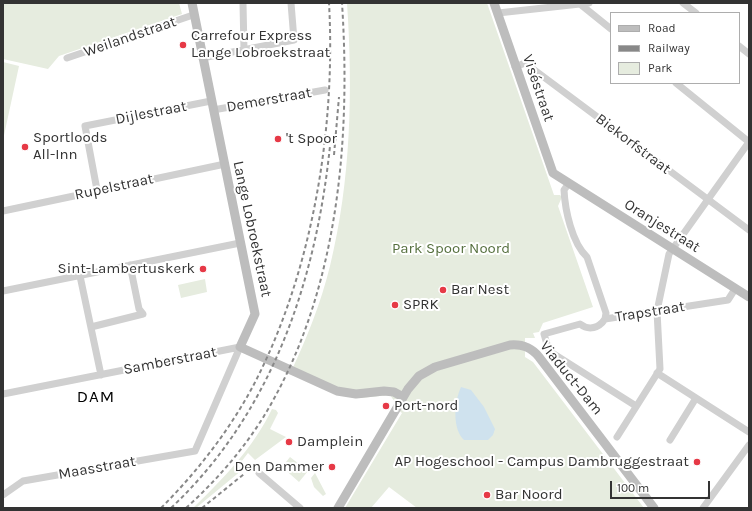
<!DOCTYPE html>
<meta charset="utf-8">
<style>
body{margin:0}
#map{position:relative;width:752px;height:511px;overflow:hidden;background:#fff;font-family:Karla,sans-serif}
canvas{display:block}
.frame{position:absolute;inset:0;border:4px solid #333;pointer-events:none}
.legend{position:absolute;left:610px;top:12px;width:130px;height:72px;box-sizing:border-box;background:#fff;border:1px solid #adadad;margin:0;padding:5px 7px;list-style:none;font-size:12px;color:#333}
.legend li{display:flex;align-items:center;gap:8px;height:20px}
.legend b{width:20px;border:1px solid #adadad}
.scale{position:absolute;left:610px;top:481px;width:100px;height:18px;box-sizing:border-box;border:2px solid #333;border-top:0;padding-left:5px;font-size:12px;line-height:14px;white-space:nowrap;color:#333;-webkit-text-stroke:3px #fff;paint-order:stroke}
</style>
<div id="map">
<canvas width="752" height="511"></canvas>
<div class="frame"></div>
<ul class="legend">
<li><b style="height:5px;background:#bdbdbd"></b>Road</li>
<li><b style="height:5px;background:#888"></b>Railway</li>
<li><b style="height:11px;background:#e6ecdf"></b>Park</li>
</ul>
<div class="scale">100 m</div>
</div>
<script>
const context = document.querySelector('canvas').getContext('2d');
context.lineJoin = 'round';
function fillPath(path, color) { context.fillStyle = color; context.fill(path, 'evenodd'); }
function stroke(path, color, width, dash) { context.strokeStyle = color; context.lineWidth = width; context.lineCap = dash ? 'butt' : 'round'; context.setLineDash(dash || []); context.stroke(path); }
function label(font, color, halo, rows, align = 'center') {
  context.font = font + ' Karla,sans-serif'; context.lineWidth = 4; context.setLineDash([]); context.textBaseline = 'middle'; context.strokeStyle = halo; context.fillStyle = color; for (const [text, x, y, turn = 0] of rows) {
    context.save(); context.translate(x, y); context.rotate((+turn || 0) * Math.PI / 180); context.textAlign = isNaN(turn) ? turn : align; if (halo) context.strokeText(text, 0, 0); context.fillText(text, 0, 0); context.restore();
  }
}
fillPath(new Path2D(`
 M3,3H179L182,14L59,56L48,69L3,59Z
 M347,3H487L554,195H560L562,197L558,206L593,307L543,323L539,332L533,333L535,338H525V357L533,362L644,508H417L389,487L371,508H345L402,413L394,407L395,402L390,395L361,398L290,374C306,340 321,303 330,266C351,181 353,90 347,3Z
 M3,62L19,66L3,140Z
 M205,279L207,292L181,298L178,285Z
 M272,409L276,410L278,413L270,429L286,437L255,460L248,453L238,466L242,470L196,508H193C222,480 254,447 272,409Z
 M290,457L308,471L299,482L282,467Z
 M315,473L326,494L323,496L314,487L311,478Z`), '#e6ecdf');
fillPath(new Path2D(`
 M461,387L471,390L484,407L495,429L493,435L488,440H464C452,429 454,402 461,387Z`), '#cfe2ee');
stroke(new Path2D(`
 M243,3L244,50
 M683,3L696,13
 M580,4L611,29
 M498,13L589,3
 M739,46L749,54
 M67,58L193,15
 M202,58L294,40L291,3
 M515,67L525,63L749,230
 M676,83L749,142
 M213,110L325,90
 M569,183L564,190C565,210 572,243 587,257L606,313L605,319
 M97,190L85,126L211,101
 M3,211L225,164
 M80,276L101,375
 M3,291L240,243
 M91,327L143,314L139,309L130,265
 M657,373L749,432
 M3,394L240,347
 M636,406L549,351L544,334L580,324C589,331 599,328 605,319L728,300L735,289
 M617,437L660,369L657,311L669,254L749,142
 M670,440L696,398
 M259,473L300,508
 M3,495L23,481L195,451L240,347
 M703,508L749,445`), '#d0d0d0', 7);
stroke(new Path2D(`
 M192,3L255,314L240,347L337,391L356,394L384,391L394,392L403,397
 M494,3L553,173L749,297
 M338,508L408,389L419,376L435,367L510,345C522,344 531,347 539,357L654,508`), '#bdbdbd', 9);
stroke(new Path2D(`
 M334,155L339,97
 M161,508C197,472 228,432 252,388C312,275 336,130 329,3
 M171,508C272,413 316,281 330,146
 M186,508C216,481 243,450 264,416C338,294 351,142 342,3
 M202,508L244,474`), '#888', 2, [4, 3]);
for (const [x, y, r, color] of [
 [183,45,4,"#e63946"],
 [278,139,4,"#e63946"],
 [25,147,4,"#e63946"],
 [203,269,4,"#e63946"],
 [443,290,4,"#e63946"],
 [395,305,4,"#e63946"],
 [386,406,4,"#e63946"],
 [289,442,4,"#e63946"],
 [697,462,4,"#e63946"],
 [332,467,4,"#e63946"],
 [487,495,4,"#e63946"]
]) { const dot = new Path2D(); dot.arc(x, y, r, 0, 2 * Math.PI); context.fillStyle = color; context.fill(dot); stroke(dot, '#fff', 1.5); }
label('15px', '#333', '#fff', [
 ["Carrefour Express",191,36],
 ["Lange Lobroekstraat",191,53],
 ["Sportloods",33,138],
 ["All-Inn",33,155],
 ["'t Spoor",286,139],
 ["Sint-Lambertuskerk",195,269,"right"],
 ["Bar Nest",451,290],
 ["SPRK",403,305],
 ["Port-nord",394,406],
 ["Damplein",297,442],
 ["AP Hogeschool - Campus Dambruggestraat",689,462,"right"],
 ["Den Dammer",324,467,"right"],
 ["Bar Noord",495,495]
], 'left');
label('15px', '#333', '#fff', [
 ["Weilandstraat",130,37,-19],
 ["Viséstraat",538,88,71],
 ["Demerstraat",269,100,-10],
 ["Dijlestraat",151,113,-11],
 ["Biekorfstraat",633,144,37],
 ["Rupelstraat",114,187,-12],
 ["Oranjestraat",662,226,32],
 ["Lange Lobroekstraat",252,229,78],
 ["Trapstraat",650,312,-9],
 ["Samberstraat",170,361,-11],
 ["Viaduct-Dam",571,378,51],
 ["Maasstraat",97,468,-10]
]);
label('15px', '#56703f', '#fff', [
 ["Park Spoor Noord",451,249]
]);
context.letterSpacing = '1px';
label('17px', '#000', '#fff', [
 ["DAM",96,397]
]);
context.letterSpacing = '0px';
</script>
